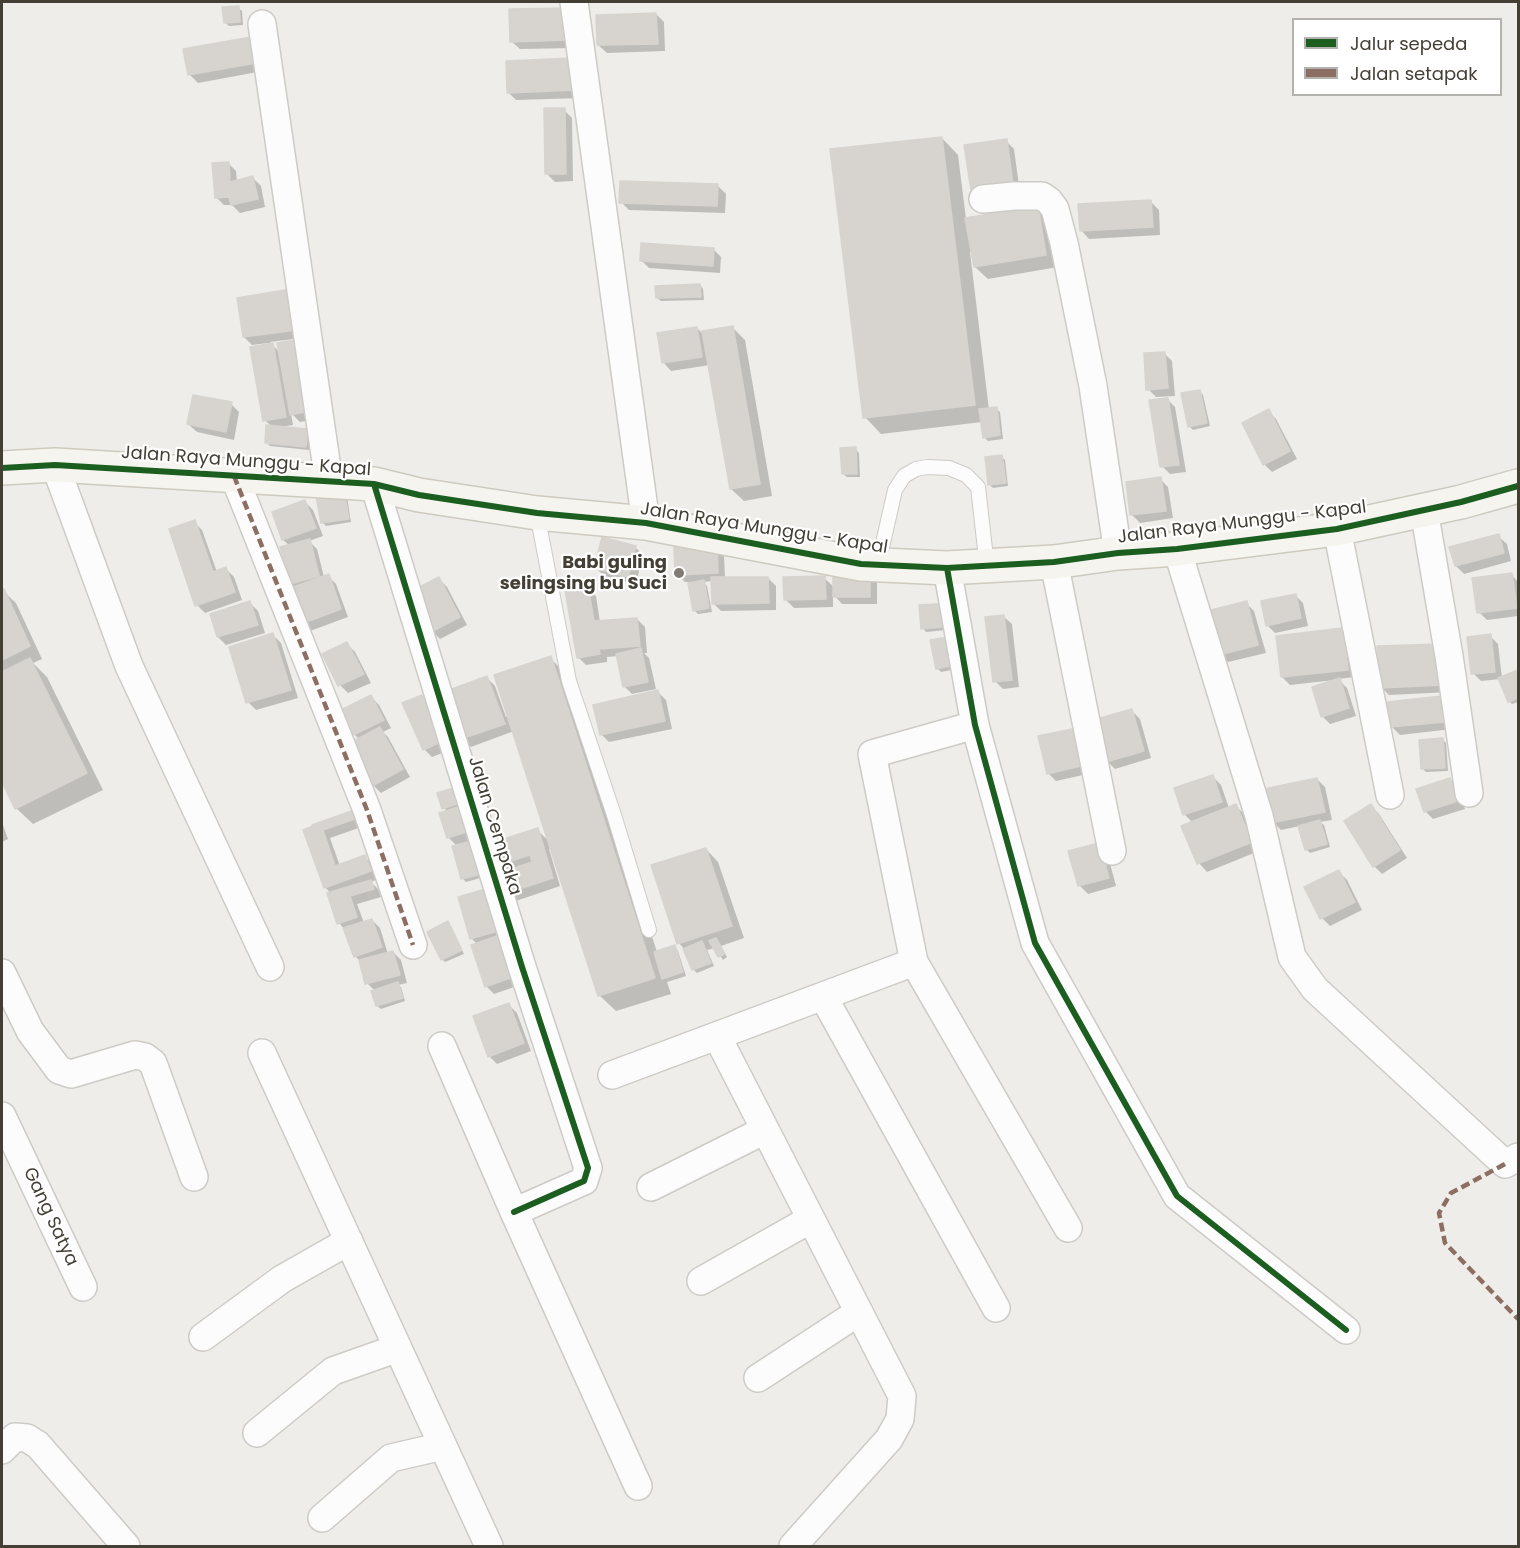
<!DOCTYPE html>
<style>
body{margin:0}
#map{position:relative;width:1520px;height:1548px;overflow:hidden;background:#efede9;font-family:Poppins,sans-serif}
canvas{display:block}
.frame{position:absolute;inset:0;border:3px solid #443f35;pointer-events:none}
.legend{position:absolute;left:1292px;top:18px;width:210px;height:78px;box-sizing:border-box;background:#fff;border:2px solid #b4b2ae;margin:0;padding:8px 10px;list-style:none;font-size:18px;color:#443f35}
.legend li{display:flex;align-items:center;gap:12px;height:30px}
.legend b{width:30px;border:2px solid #b4b2ae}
</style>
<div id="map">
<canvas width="1520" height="1548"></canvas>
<div class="frame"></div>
<ul class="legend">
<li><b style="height:8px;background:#1b5e20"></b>Jalur sepeda</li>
<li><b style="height:8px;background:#8d6e63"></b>Jalan setapak</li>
</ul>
</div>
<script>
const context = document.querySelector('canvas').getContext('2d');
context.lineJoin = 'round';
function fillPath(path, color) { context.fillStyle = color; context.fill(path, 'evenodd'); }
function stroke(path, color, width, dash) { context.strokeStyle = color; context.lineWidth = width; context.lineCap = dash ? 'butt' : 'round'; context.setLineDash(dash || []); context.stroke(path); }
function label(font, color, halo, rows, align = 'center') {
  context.font = font + ' Poppins,sans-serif'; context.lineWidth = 4.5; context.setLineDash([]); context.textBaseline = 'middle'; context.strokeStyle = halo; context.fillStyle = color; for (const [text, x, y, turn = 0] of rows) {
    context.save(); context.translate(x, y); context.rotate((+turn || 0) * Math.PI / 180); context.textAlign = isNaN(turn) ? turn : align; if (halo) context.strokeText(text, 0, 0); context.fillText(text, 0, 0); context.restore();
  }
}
fillPath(new Path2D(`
 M238,8L242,11L243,25L229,26L225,22Z
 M565,10L574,48L520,49L511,41Z
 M656,14L664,22L665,51L607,53L598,45Z
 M251,38L263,71L198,83L190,75Z
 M573,60L582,98L516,100L508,92Z
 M564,110L572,118L573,181L555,182L547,174Z
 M942,138L958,155L966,219L1037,207L1049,220L1058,267L988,279L975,267L973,252H970L989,410L996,409L1000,412L1003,439L988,441L984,437L982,422L881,434L865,417Z
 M1006,141L1014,149L1020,193L980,198L972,190Z
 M228,163L236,171L237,182L253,178L261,186L265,207L240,213L232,205H224L216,197Z
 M718,186L726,194L725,213L629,210L621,202Z
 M1151,202L1159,210L1160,235L1089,239L1081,230Z
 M713,249L721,257L720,273L649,268L641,260Z
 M700,285L703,289L704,300L661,301L657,298Z
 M290,291L321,418L300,422L291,413L293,425L279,427L308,431L311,435L309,450L270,446L266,442L272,427L265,420L268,343L252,345L244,337ZM294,339L295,341L280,353L270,342Z
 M732,327L745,340L772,496L744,501L731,489L710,365L671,371L663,362L697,328L705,336Z
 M1164,353L1172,361L1175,396L1156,397L1148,389Z
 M1199,391L1203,395L1210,426L1193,430L1189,426Z
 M1167,399L1175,407L1186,472L1170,474L1162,466Z
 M231,404L239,412L234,440L197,432L188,424Z
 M1268,411L1276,419L1297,459L1272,472L1264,464Z
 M855,449L859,453L860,477H847L843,474Z
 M1002,457L1005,460L1008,486L993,488L989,484Z
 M1160,479L1168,487L1173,518L1140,523L1132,515Z
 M347,497L351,522L326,526L322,522L318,498Z
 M305,502L313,510L323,536L309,541L317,549L324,577L328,576L336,584L348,617L310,631L302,623L296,588L291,583L290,546L283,540L273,513Z
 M194,522L202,530L217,572L226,569L234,577L242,600L205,613L197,605Z
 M1498,536L1507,544L1511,561L1464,574L1456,566Z
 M635,547L643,555L636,584L604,576L596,568Z
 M716,547L724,555L725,579L768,578L776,586V610L721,611L713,603L712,581L703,582L707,586L712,612L698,614L694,610L689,582H685L677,574Z
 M869,573L877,581V604H842L833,594V607L794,608L786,600L824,578L834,587Z
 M1511,574L1518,582V616L1487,620L1479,612Z
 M439,579L447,587L467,625L440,639L432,631Z
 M587,588L596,596L600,622L637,619L645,627L647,653H644L649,658L656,689L632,694L624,686L618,656L607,657V662L586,665L578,657Z
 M3,591L16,603L42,659L33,663L47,677L103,790L33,824L16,808L2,778V592Z
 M1295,595L1303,603L1308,626L1275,633L1267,625Z
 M250,603L258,611L265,633L226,645L218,637Z
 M1246,603L1254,611L1266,653L1228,662L1220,654Z
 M921,607L956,629L926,632L923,628Z
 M1003,616L1012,624L1019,687L1003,689L995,681Z
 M1342,630L1350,638L1355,677L1338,679L1347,688L1356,716L1330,724L1322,716L1335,680L1290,685L1282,677Z
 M273,635L281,643L298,698L256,710L248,702Z
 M1490,636L1498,644L1502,678L1518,671V702L1512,704L1509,701L1500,679L1481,681L1473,673Z
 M932,641L963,668L941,672L937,668Z
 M347,644L355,652L371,683L348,693L340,685L324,655Z
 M1441,645L1451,692L1389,695L1381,687Z
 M550,658L567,675L657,952L675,947L678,951L686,976L667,982L671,994L616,1011L599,995L552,848L549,849L560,886L516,901L508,892L510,871L502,863L537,830L550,842L514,731L471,747L463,738L487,678L495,686L506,717L509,716Z
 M658,692L666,700L672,729L609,742L601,734Z
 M422,696L430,704L450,750L432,757L424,749Z
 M371,697L379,705L391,728L383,732L388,737L410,777L381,793L373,785L360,740L354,734Z
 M1441,698L1452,729L1400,735L1392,727Z
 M1132,711L1140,719L1151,758L1115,769L1107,761Z
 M1040,737L1092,773L1056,781L1048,773Z
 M1442,739L1446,743L1448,771L1426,772L1423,769Z
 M1213,777L1221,785L1229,808L1235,805L1243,813L1259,851L1207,872L1199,863L1183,826L1193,823L1184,814Z
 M1317,779L1325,787L1332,820L1320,822L1324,825L1330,847L1310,853L1306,849L1300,826L1281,830L1273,822Z
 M1450,779L1458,787L1465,809L1433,819L1425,811Z
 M439,794L467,805L484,877L466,882L463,879L457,846L448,837V812L444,808Z
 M1371,806L1379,814L1407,858L1382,874L1374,866Z
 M360,810L370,824L330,838L340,866L365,857L373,865L378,879L371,882L378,889L381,897L357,904L364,923L372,920L380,928L388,954L393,952L401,960L407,983L398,985L401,987L405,1001L381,1009L377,1006L375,991L367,983L361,962L355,956L345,930L339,923L331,894L325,887L305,830Z
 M2,822L8,839L2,842Z
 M706,849L718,862L744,938L721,946L727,957L723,960L715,948L707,950L714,966L697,973L693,969L685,950L679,943Z
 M1107,852L1116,886L1088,894L1080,886Z
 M1339,872L1347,880L1362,910L1330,926L1322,918Z
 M460,898L508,938L499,941L504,946L517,986L494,994L486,986L477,944L471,938Z
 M448,923L451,927L464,954L445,962L442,959Z
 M509,1005L517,1013L531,1051L497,1064L489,1056Z`), '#0003');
const building = new Path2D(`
 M239,6L240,22L224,23L222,7Z
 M566,8V40L510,42L509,9Z
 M656,13L658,44L597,45L596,15Z
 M251,37L256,63L188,75L183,49Z
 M573,58L575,90L507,93L506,61Z
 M544,108H565L566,174H545Z
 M942,137L975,405L863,418L830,149Z
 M1007,139L1013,185L971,190L964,145Z
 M229,162L230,182L253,176L258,199L231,205L229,197L215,198L212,163Z
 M620,181L718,184L717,206L619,203Z
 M1151,200L1153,227L1080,231L1078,204Z
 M1038,206L1046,255L974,267L965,218Z
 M641,243L714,248L713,266L640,261Z
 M700,284L701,297L656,298L655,286Z
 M291,289L297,330L243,337L237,298Z
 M733,326L760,484L730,489L702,331Z
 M697,327L702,357L662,363L657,333Z
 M301,339L314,410L290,415L277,343Z
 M273,343L286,417L263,421L250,347Z
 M1165,352L1168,388L1146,390L1144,353Z
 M1200,390L1207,423L1188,427L1181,393Z
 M193,395L232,402L226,432L187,424Z
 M1168,398L1179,465L1160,467L1149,400Z
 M997,407L1000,435L983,438L979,409Z
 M1269,409L1290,451L1263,465L1242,423Z
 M266,425L308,429L306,447L265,443Z
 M856,447L857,474H842L840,448Z
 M1002,455L1006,483L988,485L985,457Z
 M1161,477L1166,511L1130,515L1126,482Z
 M344,492L349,519L321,523L316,496Z
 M305,500L316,528L282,540L272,512Z
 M195,520L213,572L226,567L235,592L195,606L169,529Z
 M1499,534L1504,553L1455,566L1449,547Z
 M602,537L636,546L628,577L594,568Z
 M310,539L319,576L290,584L280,547Z
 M717,546L718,573L675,575L674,547Z
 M833,572H870V597H833Z
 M1512,573L1517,608L1477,613L1472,578Z
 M329,574L341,609L301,624L288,589Z
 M825,576L826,599L784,600L783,577Z
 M439,577L460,617L431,632L410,592Z
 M711,577H768L769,603L712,604Z
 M704,580L709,608L693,611L688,583Z
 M588,586L594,621L637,618L640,646L599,649L600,654L577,658L565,590Z
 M4,589L30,646L2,660V590Z
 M1296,594L1301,618L1266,626L1261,601Z
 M250,601L258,625L217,637L210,614Z
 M1247,601L1258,645L1219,655L1207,611Z
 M951,603L953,626L921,629L919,605Z
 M1004,615L1012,680L993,682L985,617Z
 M1343,628L1348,670L1281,677L1276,636Z
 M273,633L291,690L246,703L229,647Z
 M1491,634L1495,672L1471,674L1467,637Z
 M955,636L960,664L936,669L930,640Z
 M347,642L364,674L338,686L322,654Z
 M1442,644L1443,685L1379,688L1377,646Z
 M641,648L648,682L623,687L616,654Z
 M551,656L655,978L598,996L494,675Z
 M30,658L87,773L15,809L2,782V672Z
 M1518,670V698L1508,702L1498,678Z
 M487,676L505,724L461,739L444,692Z
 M1340,678L1349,708L1321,717L1312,687Z
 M658,690L665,721L600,735L593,705Z
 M371,695L384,720L353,735L341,710Z
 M422,695L443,741L423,750L402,703Z
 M1442,696L1444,722L1390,727L1387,702Z
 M1132,709L1144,751L1106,762L1093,720Z
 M380,727L403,769L372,786L348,744Z
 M1077,728L1085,765L1047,774L1038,736Z
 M1443,738L1445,768L1421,769L1419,740Z
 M1213,775L1222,802L1183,815L1174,788Z
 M1317,778L1325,812L1271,823L1264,789Z
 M1450,778L1458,801L1424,812L1416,789Z
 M460,786L465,801L442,809L437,793Z
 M468,804L476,829L447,838L439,813Z
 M1236,804L1252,842L1197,864L1181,826Z
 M1371,804L1400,850L1373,867L1344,821Z
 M360,808L363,816L323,830L335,866L365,855L371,871L324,888L303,830L313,826L312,825Z
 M1320,820L1327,844L1305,850L1298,826Z
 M538,828L553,878L507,893L500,873L532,862L530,855L501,864L494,842Z
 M472,841L482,874L461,879L452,846Z
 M1099,843L1109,878L1078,886L1068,851Z
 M706,848L732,926L677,944L651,865Z
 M1339,870L1355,902L1320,919L1304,887Z
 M371,880L374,889L350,896L357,917L337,924L327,893Z
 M489,888L501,930L470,939L458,897Z
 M372,919L382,947L354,957L343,928Z
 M448,921L462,950L441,960L427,932Z
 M497,936L510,978L485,987L471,945Z
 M716,938L725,954L718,957L709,941Z
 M702,941L711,963L692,970L683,949Z
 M675,945L683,972L662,979L654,952Z
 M393,951L400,975L365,984L359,960Z
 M398,982L403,998L376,1006L371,991Z
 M509,1003L524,1043L488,1057L473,1016Z`);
fillPath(building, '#d7d4d0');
stroke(building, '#d7d4cf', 1.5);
const lane = new Path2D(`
 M537,513L569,681L614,815L649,930
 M878,565L895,490L904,476L916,469L927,467L949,468L966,475L978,487L987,567`);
const street = new Path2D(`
 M574,2L646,523
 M262,24L329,482
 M983,199L1014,196H1042L1049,201L1055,209L1064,243L1093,386L1118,553
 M55,465L129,666L270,967
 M234,476L367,810L413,945
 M374,484L522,967L588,1168L584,1181L514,1212
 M1424,510L1449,656L1469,793
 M1337,529L1390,795
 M1177,549L1259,816L1292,957L1315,989L1505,1164L1518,1157
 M1054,562L1112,851
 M947,568L975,725L1035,943L1177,1196L1346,1330
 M975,725L872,754L914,962L1068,1228
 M2,973L30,1031L59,1070L71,1074L135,1055L145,1057L153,1063L194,1177
 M823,996L996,1308
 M717,1036L902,1396L900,1419L889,1439L793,1546
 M442,1046L514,1212L638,1486
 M262,1053L489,1546
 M612,1075L914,962
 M2,1116L83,1287
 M651,1187L765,1130
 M701,1281L811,1219
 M203,1337L282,1279L349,1241
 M758,1378L859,1312
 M257,1433L333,1371L398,1348
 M2,1450L15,1437L27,1438L38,1445L126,1546
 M322,1518L391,1458L443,1446`);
const secondary = new Path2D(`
 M2,468L55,465L374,484L419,495L537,513L646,523L861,564L947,568L1054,562L1118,553L1177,549L1337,529L1461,502L1518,486`);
stroke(lane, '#cdcbc6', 16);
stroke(street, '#cdcbc6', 30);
stroke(secondary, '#cecac0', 36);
stroke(lane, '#fdfcfc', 14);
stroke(street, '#fdfcfc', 27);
stroke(secondary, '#f5f4ee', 33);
stroke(new Path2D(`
 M234,476L367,810L413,945
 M1505,1164L1451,1193L1439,1213L1445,1243L1518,1319`), '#8d6e63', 4.5, [9, 4.5]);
stroke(new Path2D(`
 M2,468L55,465L374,484L419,495L537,513L646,523L861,564L947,568L1054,562L1118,553L1177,549L1337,529L1461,502L1518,486
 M374,484L522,967L588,1168L584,1181L514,1212
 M947,568L975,725L1035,943L1177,1196L1346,1330`), '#1b5e20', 6);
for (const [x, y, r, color] of [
 [679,573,6,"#807c74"]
]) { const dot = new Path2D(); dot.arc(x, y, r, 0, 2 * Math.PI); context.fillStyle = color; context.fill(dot); stroke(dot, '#fff', 2); }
label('18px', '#443f35', '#fff', [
 ["Jalan Raya Munggu - Kapal",246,462,4],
 ["Jalan Raya Munggu - Kapal",1242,523,-7],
 ["Jalan Raya Munggu - Kapal",764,529,9],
 ["Jalan Cempaka",494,826,73],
 ["Gang Satya",50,1217,65]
]);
label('bold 18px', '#443f35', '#fff', [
 ["Babi guling",667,563],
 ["selingsing bu Suci",667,584]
], 'right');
</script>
